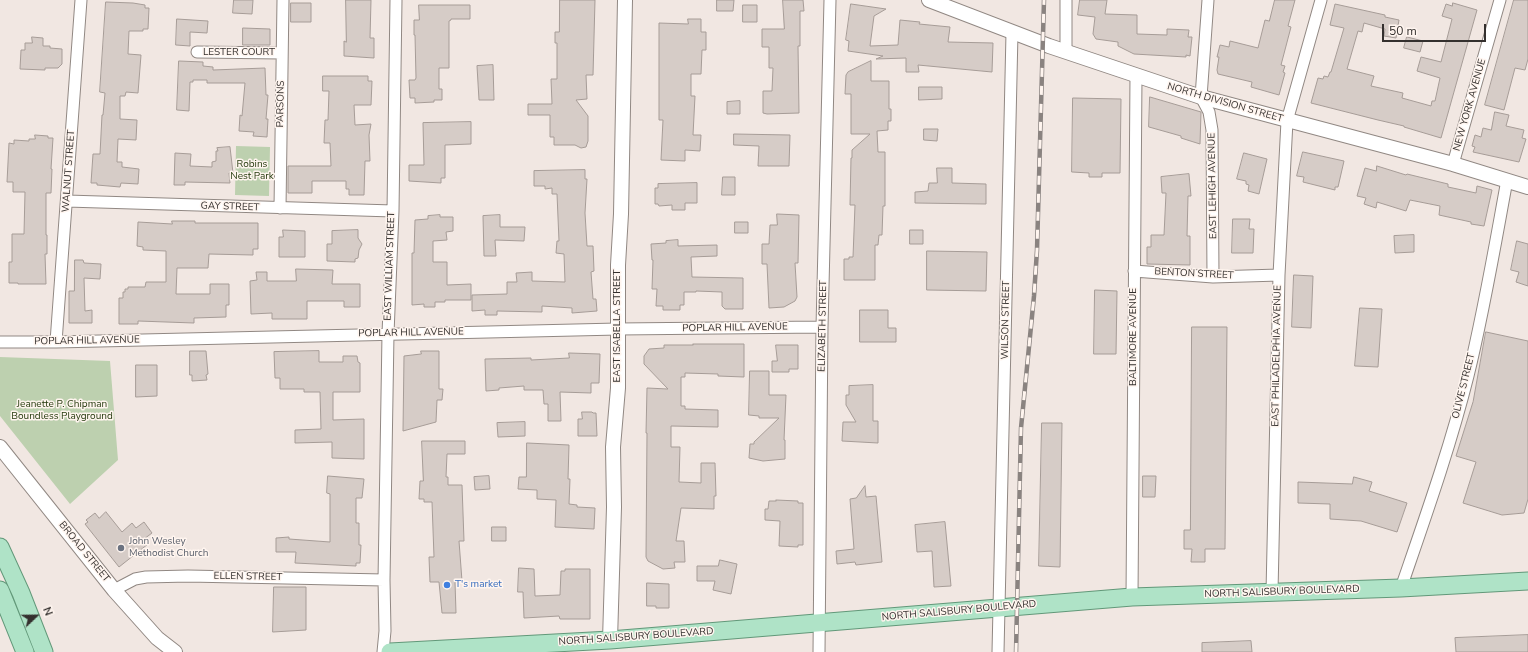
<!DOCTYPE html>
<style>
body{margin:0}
#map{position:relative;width:1528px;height:652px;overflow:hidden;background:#f1e7e2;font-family:"Nunito Sans",sans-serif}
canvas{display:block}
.north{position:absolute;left:16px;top:596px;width:40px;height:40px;-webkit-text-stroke:3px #fff5ef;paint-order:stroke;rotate:68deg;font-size:11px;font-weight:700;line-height:16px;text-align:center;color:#34302e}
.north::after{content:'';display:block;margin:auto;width:14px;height:18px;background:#34302e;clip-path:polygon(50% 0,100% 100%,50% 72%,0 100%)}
.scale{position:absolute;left:1382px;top:24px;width:104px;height:18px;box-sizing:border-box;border:2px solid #34302e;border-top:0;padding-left:5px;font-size:12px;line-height:14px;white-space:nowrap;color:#34302e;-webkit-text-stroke:3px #fff5ef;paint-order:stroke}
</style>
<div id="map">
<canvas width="1528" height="652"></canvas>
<div class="north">N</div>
<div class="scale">50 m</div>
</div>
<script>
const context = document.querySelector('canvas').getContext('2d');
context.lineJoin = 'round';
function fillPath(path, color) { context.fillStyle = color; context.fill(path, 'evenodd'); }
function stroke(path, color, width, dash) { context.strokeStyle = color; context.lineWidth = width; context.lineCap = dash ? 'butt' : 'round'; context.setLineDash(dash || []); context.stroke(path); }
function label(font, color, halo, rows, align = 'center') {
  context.font = font + ' "Nunito Sans",sans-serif'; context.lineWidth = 3; context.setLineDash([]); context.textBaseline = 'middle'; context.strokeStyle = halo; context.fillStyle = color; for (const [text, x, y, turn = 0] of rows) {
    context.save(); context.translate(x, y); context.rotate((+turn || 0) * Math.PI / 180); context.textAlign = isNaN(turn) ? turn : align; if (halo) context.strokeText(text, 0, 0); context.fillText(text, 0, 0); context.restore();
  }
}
fillPath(new Path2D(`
 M236,146L270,147L269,196L235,195Z
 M0,357L110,361L118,460L70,504L0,416Z`), '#bdd0af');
const building = new Path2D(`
 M234,0H253L252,14L233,13Z
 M346,0H371L370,38H374V58L344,56V41L346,42Z
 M560,0H595L593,75H586L587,99L576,100L588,116V141L586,147L581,148L575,145H554V137H550V115H528V104H552L551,79H557V43H555V32H559Z
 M717,0H734L733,11H717Z
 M783,0H803L804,11H800V46H798L799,113L767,114L763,113V91H772L773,68H769V47H762V29H784Z
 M1080,0H1107L1105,14L1137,15V34L1167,35V29L1189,30L1188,37H1192L1190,56L1186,55V57L1134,54L1118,46V42L1096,39L1093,34L1095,17L1078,15Z
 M1275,0H1295L1288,26L1291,27L1281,65L1285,66L1283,72L1285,73L1279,95L1251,87L1252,82L1218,74L1217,70L1219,57H1217L1220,45L1229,47L1230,41L1258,48L1265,20L1269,21Z
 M1514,0H1528V59L1525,70L1515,68L1504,110L1485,105Z
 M106,2L133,3L145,5V8H149L148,29H143V31H129L128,54L141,55L138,93L126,92L125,96H120V119L137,120L136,140L118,139L117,162H122V167L139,169L138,184L121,183L120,187L97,185V183H91L93,154H100L102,115H103L105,93L100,92Z
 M291,3H311V22H291Z
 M1453,3L1477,10L1441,138L1404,127V126L1378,120L1311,103L1318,78L1323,79L1324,76L1328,77L1330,72H1331L1344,28L1330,25L1335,4L1385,15V17L1399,20L1396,38L1384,36L1385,29L1364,23L1362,32L1358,31L1347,69L1374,76L1371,86L1403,93L1402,98L1431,106L1432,101H1435L1440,78L1417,71L1421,57L1441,62L1452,19L1442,16L1446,4L1452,6Z
 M851,4L886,9L874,16L870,46L898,45L900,20L920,22L919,24L950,27L948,42L993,43L992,72L918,65L919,72H906V58L876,59L883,56L848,51L849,41L846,40Z
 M419,5H470V19H451V20L449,21V68H439V89H442V100H434V102L415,103V98H410L409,80H415L416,78L415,35H414V20H419Z
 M743,5H757V22H743Z
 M177,19L208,21L207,33L190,32V46L176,45Z
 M688,19H701V32H706V50H702L701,74H691V96H695L693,135H701L700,151L685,150V161L661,160L663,120H659V23L688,24Z
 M243,28L270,29V45H243Z
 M32,37L43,38V46H50V48L62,49V64L58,68H45V70L20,69L21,50H25V43H32Z
 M1407,37L1423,41L1420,52L1404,48Z
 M179,61L203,62V66L213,67V70L265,68L266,95H268L266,119H268L267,137L253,136L254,132L239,131L240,115L242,116L245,83H207V80H193V82H190L189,111L177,110Z
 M871,61V81H889V109H891V121H888V130L877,131L878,152H885V206H883L882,235H879L878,245H875V280H844V259H849V257H853L855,205H850L851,158H852V150L870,134H851V94H845L846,75L848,72Z
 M493,65L494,100H479L477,66Z
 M323,76H368V81H372L371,105H354L355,125L371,124L369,135L370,161H365L364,195H349V189H346V181H312V193H288V166H331L330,143H324L325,120H328L329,91H323Z
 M919,87H942V99L919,100Z
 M1150,97L1201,112L1200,144L1181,138V136L1149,127Z
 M1073,98L1121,99L1120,173H1102V177H1089V173L1072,172Z
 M740,101V114H727V102Z
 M1495,112L1509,115L1506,126L1524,130L1522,138L1526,139L1519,162L1473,152L1475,147L1472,146L1475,135L1481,137L1483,128L1491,130Z
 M471,122V144L445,145V178H441V183L409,181V165H424L423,123Z
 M924,129H938L937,141L924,140Z
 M734,134L790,135L789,166H758L759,146L734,145Z
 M35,135L48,136V138H53L51,169H52L51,193H46V235H47V254H45L46,284H18V283H9V262H12V234H24L25,192H13V182H7L9,143L14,144V140L29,141V139H35Z
 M230,147L233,173H229L230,183L185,182V185H174L175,153L191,154L190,166L212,167V162L216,161V151H218L217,148Z
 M1303,152L1344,161L1338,187H1335V190L1303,182L1304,177L1297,176Z
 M1244,153L1267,159L1259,194L1248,191L1249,185L1246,184V181L1237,179Z
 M1377,166L1406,175L1407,174L1448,184V187L1476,193L1477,186L1492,190L1484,226L1471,224V222L1439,215L1440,206L1410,200L1406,211L1377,202L1376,208L1364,204L1366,198L1357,196L1365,168L1376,171Z
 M937,168H952V183L986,184V204L915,203V192L928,191L929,183H937Z
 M585,170V179H587L585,213L587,246H593L594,271L591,272L593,299H596L597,311L572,313V308L542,306V312L497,311V315H485V310L472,311V295L507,294V282H517L516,273L532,272V281L565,282L564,254L556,253L557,241H559L557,194H552V188L545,189V186H534V171Z
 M1189,174L1191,196H1188L1187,236H1190V265L1147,264V247H1151V235H1164L1166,193H1162L1161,177Z
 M723,177H735V195H722Z
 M697,183V203H685V210H672V205L659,206L658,204H655V188H658V184Z
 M777,214L799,215L798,263H795L797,297L795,301L784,307L769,308L767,264H762V244H769L770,225H777Z
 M440,215V217H453V231L446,232L447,240L433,241V262H447V285L471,284V300H445V302H435V307H424V304L412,305V253H414L415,220L428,219V216Z
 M500,215V227H525L524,241L495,240L496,256H484L483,216Z
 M1233,219H1250L1249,229H1254L1253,253H1232Z
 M172,221H195V223H258V249H253V255L209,254L208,268H177L176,294H210V284H229V305H226V317L194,318V323L138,321V324H119V298H123V292H125V289H128V287H145L146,282H166V251L143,250V247L137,246L138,222L172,224Z
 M735,222H748V233H735Z
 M283,230L305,231V257H279V237H283Z
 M358,230V238L362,244L359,250L358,258L355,259V262L327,261V244H332V231Z
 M910,230H923V244H910Z
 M1414,235V252L1395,253L1394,236Z
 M678,240V246L717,245V256L691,257L692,277L743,278V309H725L722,306V292L696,291V292H684V305H680V310H663V306H656L657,289H652L653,260H652L651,244L666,243V241Z
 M1517,241L1528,244V286L1516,282L1519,272L1511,270Z
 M927,251L987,252L986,291L927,290Z
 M75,260H83L84,263L101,264L100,279L84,278L85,311L92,310V323H69V291H74Z
 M296,269L333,270L332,284H360V307H344V301H307V319H272V313L251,314L250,281L257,280L256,272H267V281H296Z
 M1294,275L1313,276L1311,328L1292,327Z
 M1095,290L1117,291L1116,354H1094Z
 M1360,308L1382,309L1378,367L1355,366Z
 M860,310H888V328H896V342H860Z
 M1192,327H1227L1225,549H1205V562H1191L1192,549H1184V530H1190Z
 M1486,332L1528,341V499L1524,513L1502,515L1463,503L1476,462L1456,456L1473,402Z
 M693,344H744V377L718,376V374L685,373V377H681V406H685V409L718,410V427L671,426V447H680L679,482L701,483V463H715L716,496H714V509L681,508L676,541H684L685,562H674L675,568L663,569L648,561L646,557L647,433H646L647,388L668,389L644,364V356L649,349L664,348V345H693Z
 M776,345H798V369H789V372H772V361H777Z
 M190,351H206L208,374L206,375L207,380L192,381V375H190Z
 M319,351V362H343V356H357L358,362L360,363V392H333V420L364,419V459L332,458V442L295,443V430L321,429L320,392H304V389H280V378H275L274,352Z
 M421,351H439V389H443L442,400H437L436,422L403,431L404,356L421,354Z
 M569,353L600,354L599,383H591V393L560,392L561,421H548V404H544L543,390H524V386L499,388V390L486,391L485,359L531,358V360L569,358Z
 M136,365H157V396L136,397Z
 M750,371H769V395H786L784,440H785V459L763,461L749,458L750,444H754V442L779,418H759V416L749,415Z
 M873,385V421H878V443L842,441L843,422H856L846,405V395H849V386Z
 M582,412H592L593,413H596L597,436H578V419H582Z
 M525,422V436L498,437L497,423Z
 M1042,423H1062L1060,567L1039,566Z
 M422,441H465V454H447L446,477H448V485H462L464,541H459L462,581L455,582L456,613H442L439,582H430L429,557H434L432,502H424V499H419L420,481H423Z
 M527,443L569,445L568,479H570L569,504L577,505V507L595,508L594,529L555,527L556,500L537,499V490L518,489L519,477H526Z
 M328,476L364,479L362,498H356V523H359V545H361L360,563H356V566L295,563L296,552H276V538L289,537V539L330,542V494L327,493Z
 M489,476L490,489L475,490L474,477Z
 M1143,476H1156L1155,497H1143Z
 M1354,477L1372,482L1369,491L1407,503L1397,532L1361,521L1330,519V504L1298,503V482L1352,484Z
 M865,486L866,497L876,496L882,562L856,565L855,562L837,564L836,551L854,549L850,499L856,498Z
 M776,500L798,501V503H803V545H798V547L779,546L780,521L765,520V509H768L769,501H776Z
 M106,512L122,532L132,523L136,528L144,522L152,533L144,539L148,544L119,567L85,524L88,522L86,520L95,513L99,518Z
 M945,522L951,586L934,587L932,551L917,552L915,525Z
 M492,527H506V541H492Z
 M720,560L737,564L731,594L713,590L715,581H697V566H718Z
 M519,568L534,569L535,596L560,595L561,571H565V569H590V619H560L559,616L524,618L523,592H518Z
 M647,583L669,584V608H656V606H647Z
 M274,587H306V630L273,632Z
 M1528,635V652H1456L1455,638Z
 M1251,641L1252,652H1202V643Z`);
fillPath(building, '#d6ccc7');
stroke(building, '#a69c97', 1);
const minor = new Path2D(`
 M1208,0L1201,97L1209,112L1212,130L1213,277
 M197,52L282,53
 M1066,52V0
 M1453,164L1500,0
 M67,201L393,211
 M280,208L283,0
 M1134,271L1213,277L1279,275
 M0,342H56L618,329L822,327
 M56,342L81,0
 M1401,588C1425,518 1450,448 1468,376C1484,311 1495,245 1507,180
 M114,590L135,579L146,577L188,576L384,580
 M1272,592L1279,275L1287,121L1321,0
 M1132,597L1136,76
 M383,652L385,631L384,580L388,334L393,211L396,0
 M819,652L822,327L830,0
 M998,652L1012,33`);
const tertiary = new Path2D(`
 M929,0L1049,46L1201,97L1453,164L1528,187
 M0,447L114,590L157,638L175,652
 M610,640L614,507L613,447L618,388V265L621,214L625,0`);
const primary = new Path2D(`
 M0,547L21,593L44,652
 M0,590L25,652
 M390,652L610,640L1132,597L1401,588L1528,581`);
stroke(minor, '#918883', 13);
stroke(tertiary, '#918883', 16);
stroke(primary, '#629879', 19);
stroke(minor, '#fff', 11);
stroke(tertiary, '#fff', 14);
stroke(primary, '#afe3c7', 17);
const rail = new Path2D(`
 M1016,652L1021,428L1034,296L1037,250L1044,0`);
stroke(rail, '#8a8380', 4.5);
stroke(rail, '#fff5ef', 3, [9]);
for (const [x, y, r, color] of [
 [121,548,4,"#6b7280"],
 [447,585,4,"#3f7fe0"]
]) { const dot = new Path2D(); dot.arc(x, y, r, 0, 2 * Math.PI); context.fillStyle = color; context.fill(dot); stroke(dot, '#fff5ef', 1.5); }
label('10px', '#34302e', '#fff5ef', [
 ["LESTER COURT",239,53],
 ["NORTH DIVISION STREET",1225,103,16],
 ["PARSONS",281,104,-89],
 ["NEW YORK AVENUE",1470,105,-74],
 ["WALNUT STREET",69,171,-86],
 ["EAST LEHIGH AVENUE",1213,186,-91],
 ["GAY STREET",230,207,2],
 ["EAST WILLIAM STREET",390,266,-88],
 ["BENTON STREET",1194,274,3],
 ["WILSON STREET",1006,320,-89],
 ["EAST ISABELLA STREET",618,326,-90],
 ["ELIZABETH STREET",823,326,-89],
 ["POPLAR HILL AVENUE",735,328,-1],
 ["POPLAR HILL AVENUE",411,333,-1],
 ["BALTIMORE AVENUE",1134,337,-90],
 ["POPLAR HILL AVENUE",87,341,-1],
 ["EAST PHILADELPHIA AVENUE",1277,356,-89],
 ["OLIVE STREET",1464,386,-76],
 ["BROAD STREET",84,552,51],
 ["ELLEN STREET",248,577,1],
 ["NORTH SALISBURY BOULEVARD",1282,592,-2],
 ["NORTH SALISBURY BOULEVARD",959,611,-5],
 ["NORTH SALISBURY BOULEVARD",636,637,-4]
]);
label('10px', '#1f3507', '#fff5ef', [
 ["Robins",252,165],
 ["Nest Park",252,177],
 ["Jeanette P. Chipman",62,405],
 ["Boundless Playground",62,417]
]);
label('10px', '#5b616d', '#fff5ef', [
 ["John Wesley",129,542],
 ["Methodist Church",129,554]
], 'left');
label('10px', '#366cbe', '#fff5ef', [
 ["T's market",455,585]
], 'left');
</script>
